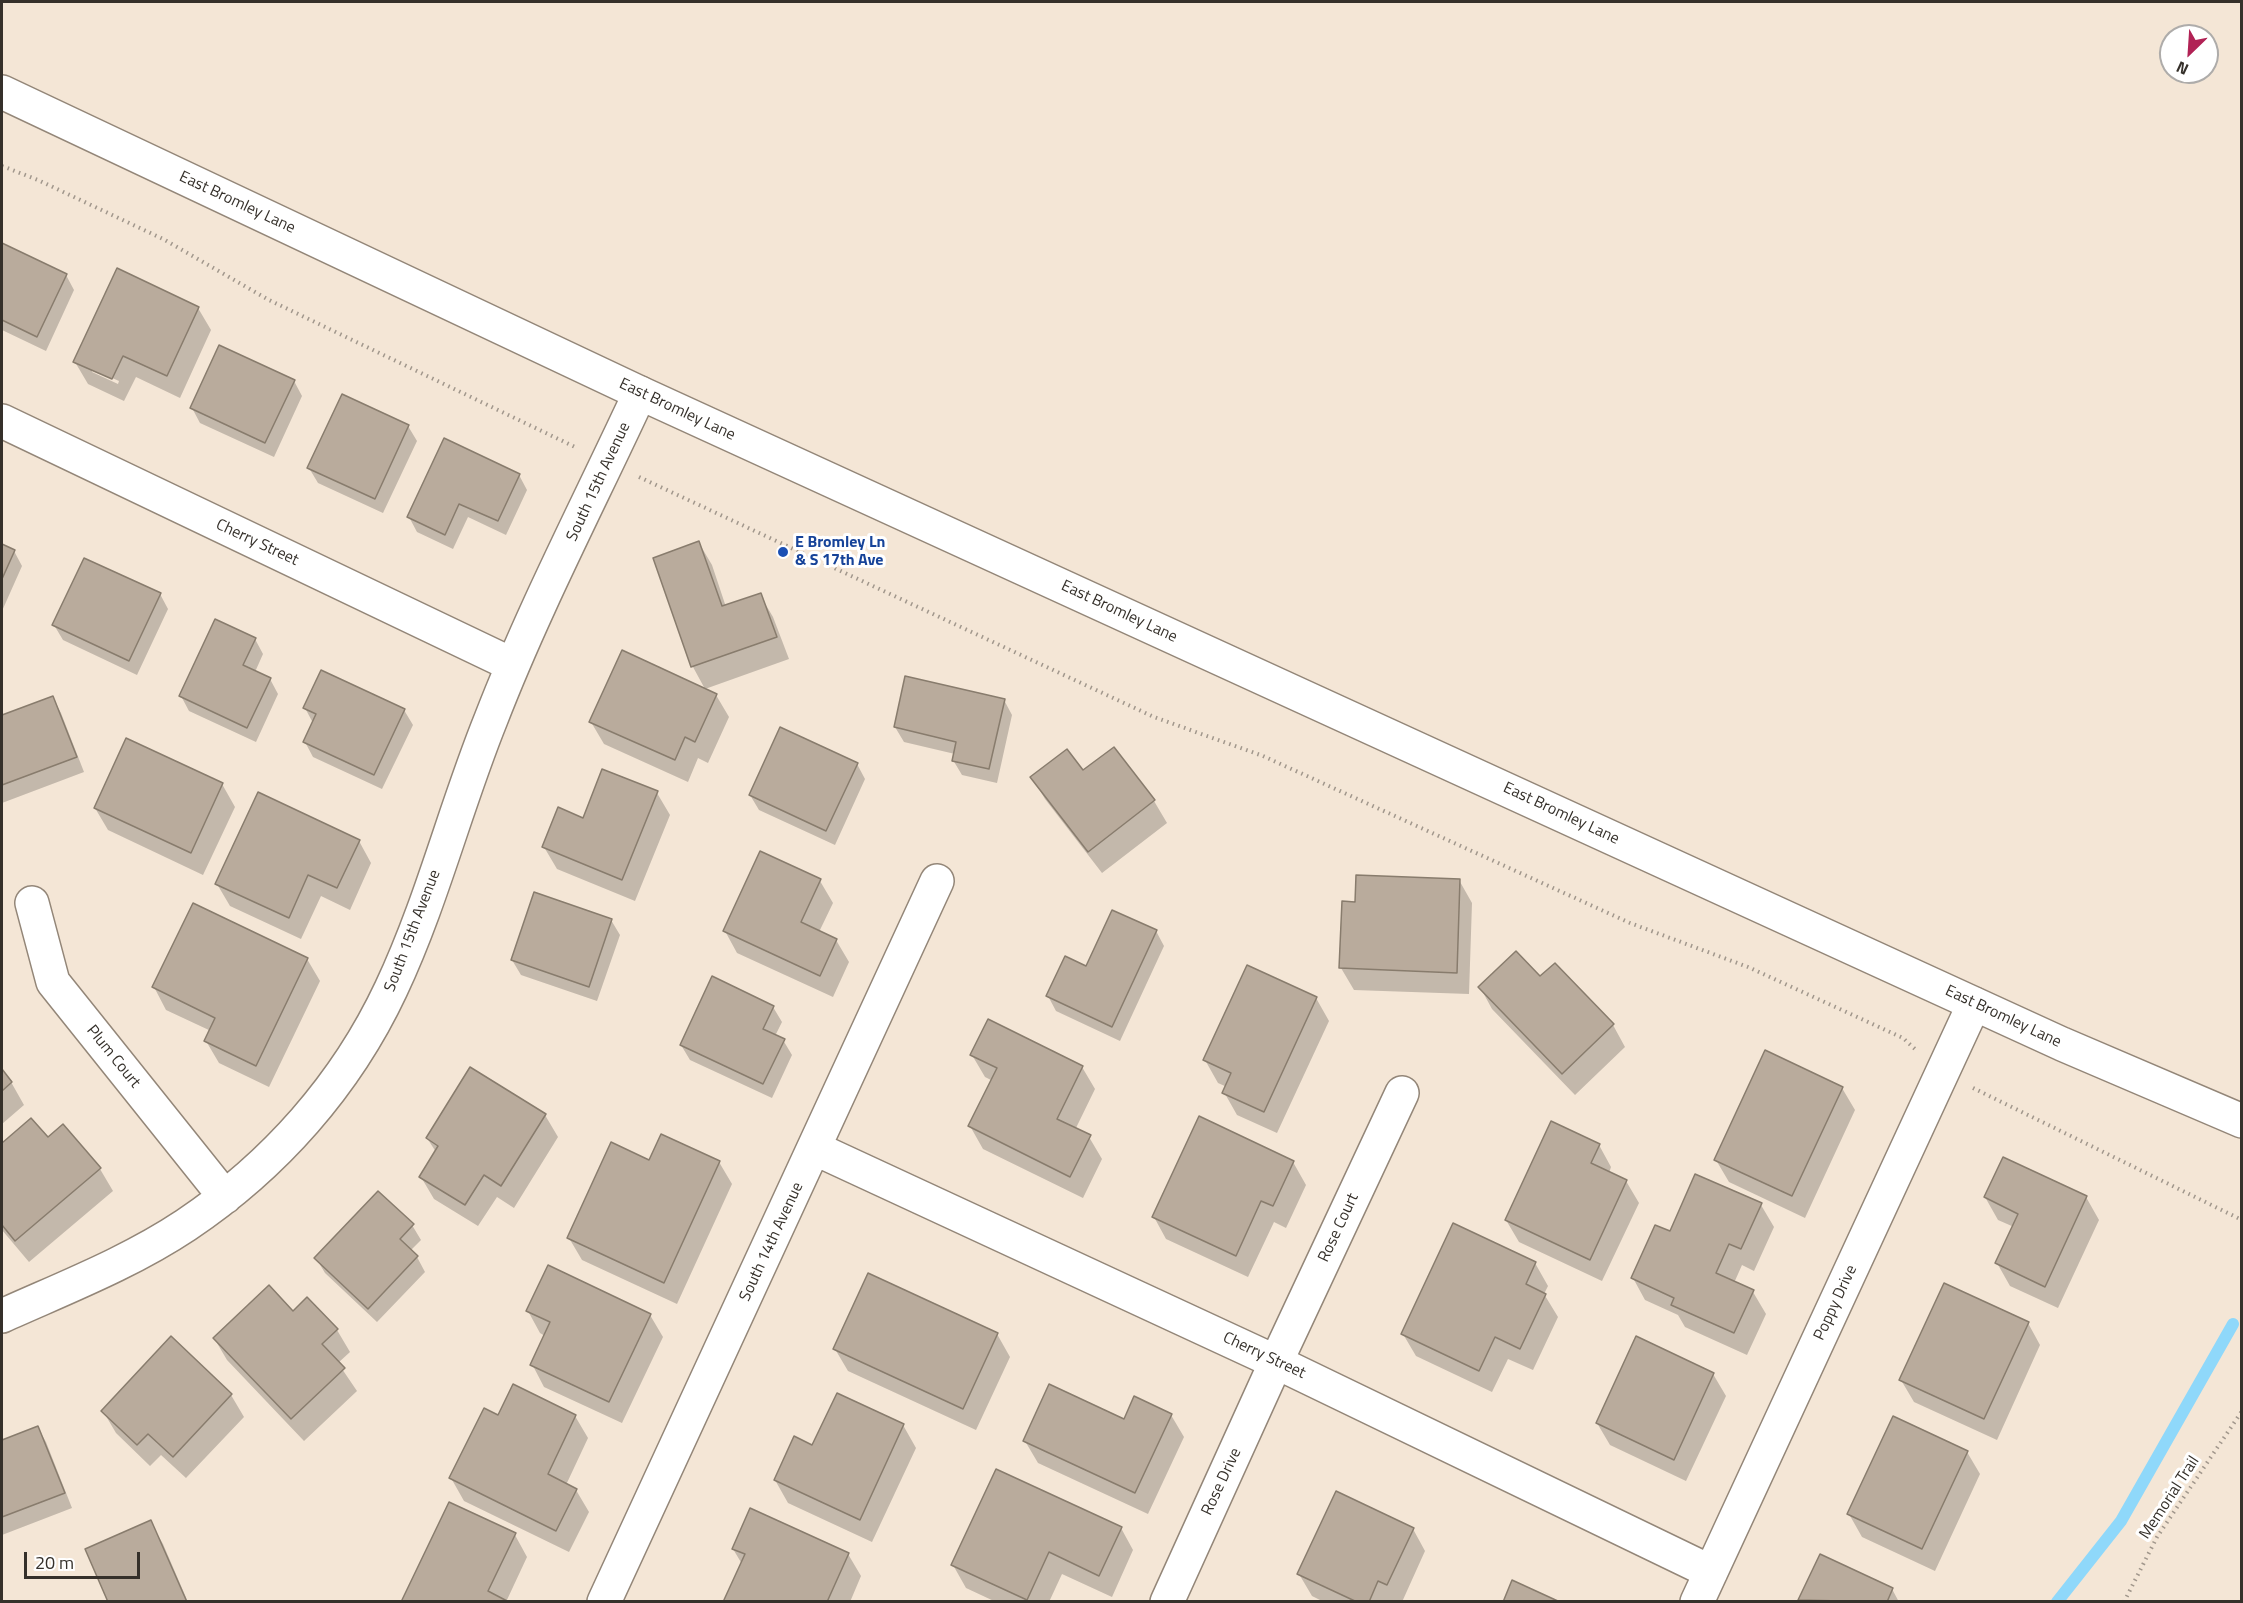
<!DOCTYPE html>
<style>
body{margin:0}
#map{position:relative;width:2243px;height:1603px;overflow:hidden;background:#f4e6d6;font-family:"Titillium Web",sans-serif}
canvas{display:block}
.frame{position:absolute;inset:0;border:3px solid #35302a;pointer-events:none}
.north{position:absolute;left:2159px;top:24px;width:60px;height:60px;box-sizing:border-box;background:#fff;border:2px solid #aeacaa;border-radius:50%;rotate:205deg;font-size:16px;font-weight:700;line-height:24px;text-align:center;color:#35302a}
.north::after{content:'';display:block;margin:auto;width:21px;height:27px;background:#b12255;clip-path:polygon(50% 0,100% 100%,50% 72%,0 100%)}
.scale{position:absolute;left:24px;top:1552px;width:116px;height:27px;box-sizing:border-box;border:3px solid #35302a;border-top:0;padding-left:8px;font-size:18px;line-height:21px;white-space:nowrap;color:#35302a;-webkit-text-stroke:4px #fff;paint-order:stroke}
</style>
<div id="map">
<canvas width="2243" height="1603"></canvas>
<div class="frame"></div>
<div class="north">N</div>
<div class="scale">20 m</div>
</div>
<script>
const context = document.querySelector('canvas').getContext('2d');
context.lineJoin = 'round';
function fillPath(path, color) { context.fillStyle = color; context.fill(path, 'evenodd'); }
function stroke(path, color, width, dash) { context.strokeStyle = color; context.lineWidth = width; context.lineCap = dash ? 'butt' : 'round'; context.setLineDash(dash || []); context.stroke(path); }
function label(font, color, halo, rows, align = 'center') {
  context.font = font + ' "Titillium Web",sans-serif'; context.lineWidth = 6; context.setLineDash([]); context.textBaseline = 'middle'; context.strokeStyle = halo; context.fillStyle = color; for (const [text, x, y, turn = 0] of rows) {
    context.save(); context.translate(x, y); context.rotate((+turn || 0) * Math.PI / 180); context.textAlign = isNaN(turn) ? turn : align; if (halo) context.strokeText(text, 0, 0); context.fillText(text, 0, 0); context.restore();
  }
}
fillPath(new Path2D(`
 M2,245L66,275L74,290L46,351L2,330Z
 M198,308L211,330L180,398L136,377L124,401L88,384L75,362ZM92,369L119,381L118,384L92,372Z
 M294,381L302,396L274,457L200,423L192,408Z
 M408,426L417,441L383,513L318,483L309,468Z
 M519,475L527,490L506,535L468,517L453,549L417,532L409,517Z
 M699,543L712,565L726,607L760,595L773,617L789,659L705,689L693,667L655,559Z
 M2,545L14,551L22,566L2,611Z
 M160,594L168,609L137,675L63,640L54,625Z
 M255,639L263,654L255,672L270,679L278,694L256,742L189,711L181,696Z
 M716,695L729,717L708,763L698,758L688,782L604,744L591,722Z
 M53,698L61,713L84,772L2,803V717Z
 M1004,700L1012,715L997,783L962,775L953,760L955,754L904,742L895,727Z
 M305,708L404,710L413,725L382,789L313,757L305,742L313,723Z
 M1113,749L1154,801L1167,823L1102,873L1045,799L1032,777L1083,772Z
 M857,764L865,779L835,845L759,810L750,795Z
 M222,784L235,807L203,875L108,830L95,808Z
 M657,793L670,815L635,901L557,869L544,847L583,819Z
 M359,841L371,863L350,910L321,896L301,939L230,906L217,884Z
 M1459,880L1472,903L1469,994L1354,990L1341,968L1357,903Z
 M820,881L833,903L819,932L836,940L849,962L833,997L737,953L725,931Z
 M611,920L620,935L597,1001L521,975L512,960Z
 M1156,931L1164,946L1120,1041L1056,1011L1048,996Z
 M307,959L320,981L269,1087L219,1063L206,1041L211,1031L166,1010L154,987Z
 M1540,979L1613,1025L1625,1047L1575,1095L1492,1009L1480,987Z
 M1316,998L1329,1021L1277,1133L1237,1115L1224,1092L1227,1087L1218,1083L1205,1060Z
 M773,1007L782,1022L775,1036L783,1040L792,1055L772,1098L690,1060L681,1045Z
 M972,1055L1082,1067L1095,1089L1075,1130L1089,1137L1102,1159L1083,1198L983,1149L970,1126L993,1081L985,1077Z
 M2,1072L11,1082L24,1105L2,1124Z
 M1842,1088L1855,1110L1805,1218L1729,1182L1716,1160Z
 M545,1115L558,1137L514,1208L497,1197L478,1226L434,1199L421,1177L436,1152L427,1138Z
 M31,1120L47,1139L63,1126L100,1169L113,1191L29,1262L2,1230V1145Z
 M1599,1145L1611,1167L1609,1173L1626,1181L1639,1203L1602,1281L1519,1242L1506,1220Z
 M650,1162H719L732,1184L677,1304L582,1260L569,1238Z
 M1293,1162L1306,1185L1286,1228L1274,1222L1248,1277L1166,1239L1154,1217Z
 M1985,1197H2086L2099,1220L2058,1308L2010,1286L1997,1263L2014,1227L1998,1220Z
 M1761,1205L1774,1227L1754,1271L1742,1265L1734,1283L1753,1292L1766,1314L1747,1355L1685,1327L1678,1315L1645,1300L1633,1278L1670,1233Z
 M412,1225L421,1240L410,1251L417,1257L425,1272L377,1322L325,1273L316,1258Z
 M1535,1263L1548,1286L1544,1294L1558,1317L1533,1370L1508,1359L1492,1392L1416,1356L1403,1334Z
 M307,1300L337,1330L350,1352L338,1363L357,1391L304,1441L227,1360L214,1338L293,1313Z
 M528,1311L650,1315L663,1337L622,1423L544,1387L532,1364L545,1336L540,1333Z
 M2028,1323L2040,1345L1997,1440L1914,1402L1901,1380Z
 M997,1334L1010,1357L976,1430L848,1371L835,1349Z
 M172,1338L231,1395L244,1417L186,1478L161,1455L150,1466L116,1433L103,1411Z
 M1713,1374L1726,1396L1686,1481L1610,1445L1597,1423Z
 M1171,1415L1184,1437L1148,1514L1038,1463L1025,1441Z
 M499,1416H575L588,1438L566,1485L576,1490L589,1512L569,1552L464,1501L451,1478Z
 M903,1425L916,1448L872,1542L788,1503L775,1480L813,1447Z
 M38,1428L46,1442L72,1508L2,1535V1441Z
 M1967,1452L1980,1474L1935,1571L1862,1537L1849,1514Z
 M150,1522L163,1544L188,1602H110Z
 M1121,1528L1133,1550L1112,1597L1062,1574L1049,1602H996L966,1588L953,1565Z
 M1413,1529L1425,1551L1402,1602H1324L1312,1596L1299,1574Z
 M515,1535L527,1557L506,1602H403Z
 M733,1549L848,1554L861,1576L850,1602H725L742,1564Z
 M1821,1556L1892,1589L1899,1602H1801Z`), '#0003');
stroke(new Path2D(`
 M2057,1602L2121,1521L2233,1324`), '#8fd8fa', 12);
const building = new Path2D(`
 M2,243L67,274L37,337L2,320Z
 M117,268L199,307L167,376L123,356L112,379L73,362Z
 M219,345L295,380L265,443L190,408Z
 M342,394L409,425L375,499L307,468Z
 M444,438L520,474L498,521L459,504L445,535L407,517Z
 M699,541L722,606L761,593L777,637L691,667L653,558Z
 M2,544L15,550L2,579Z
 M84,558L161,593L129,661L52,625Z
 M215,619L256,638L243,665L271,678L247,728L179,696Z
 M622,650L717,694L695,742L685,737L675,760L589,722Z
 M321,670L405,709L374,775L303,742L316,714L303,708Z
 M905,676L1005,699L989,769L952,761L956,742L894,727Z
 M53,696L77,757L2,785V715Z
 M780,727L858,763L826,831L749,795Z
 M126,738L223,783L191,853L94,808Z
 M1114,747L1155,800L1088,852L1030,777L1067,749L1083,770Z
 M602,769L658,791L622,880L542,847L558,807L583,818Z
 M258,792L360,840L337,888L308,875L289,918L215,884Z
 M760,851L821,879L801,922L837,939L820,976L723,931Z
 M1356,875L1460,879L1457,973L1339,968L1342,901L1355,902Z
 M534,892L612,919L589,987L511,960Z
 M193,903L308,958L256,1066L204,1041L215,1018L152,987Z
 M1112,910L1157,930L1112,1027L1046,996L1065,956L1086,966Z
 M1516,951L1540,976L1555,963L1614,1024L1562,1074L1478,987Z
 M1247,965L1317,997L1264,1112L1222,1093L1231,1073L1203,1060Z
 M712,976L774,1006L763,1029L785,1039L763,1084L680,1045Z
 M988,1019L1083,1066L1057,1119L1091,1135L1070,1177L968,1126L997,1068L970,1055Z
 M1765,1050L1843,1087L1792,1196L1714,1160Z
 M470,1067L546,1114L501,1186L484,1175L465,1205L419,1177L438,1146L426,1138Z
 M2,1069L12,1082L2,1091Z
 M1199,1116L1294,1161L1273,1206L1261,1201L1236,1256L1152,1217Z
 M31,1118L48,1137L63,1124L101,1168L15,1241L2,1225V1143Z
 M1551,1121L1600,1144L1591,1163L1627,1180L1590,1260L1505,1220Z
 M661,1134L720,1161L664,1283L567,1238L611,1142L649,1160Z
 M2003,1157L2087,1196L2045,1287L1995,1263L2018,1214L1984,1197Z
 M1695,1174L1762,1203L1741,1249L1729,1244L1716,1273L1754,1290L1734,1333L1671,1305L1674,1298L1631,1278L1655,1225L1670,1231Z
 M378,1191L414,1224L400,1239L418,1256L368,1309L314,1258Z
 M1453,1223L1536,1262L1526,1284L1546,1294L1520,1349L1495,1337L1479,1371L1401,1334Z
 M548,1265L651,1314L609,1402L530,1365L550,1322L526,1311Z
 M868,1273L998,1333L963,1409L833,1349Z
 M1944,1283L2029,1322L1984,1419L1899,1380Z
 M269,1285L293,1311L307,1297L338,1329L322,1344L345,1368L291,1419L213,1338Z
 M171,1336L232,1394L173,1457L148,1434L137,1445L101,1411Z
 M1636,1336L1714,1373L1674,1460L1596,1423Z
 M513,1384L576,1415L548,1474L577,1489L556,1531L449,1478L484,1408L498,1415Z
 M1049,1384L1124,1419L1134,1396L1172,1414L1135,1493L1023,1441Z
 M837,1393L904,1424L860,1520L774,1480L794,1436L812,1445Z
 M1893,1416L1968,1451L1922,1549L1847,1514Z
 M38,1426L65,1493L2,1517V1440Z
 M996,1469L1122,1527L1099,1576L1049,1552L1027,1600L951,1565Z
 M1336,1491L1414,1528L1387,1585L1378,1581L1369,1602H1357L1297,1574Z
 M449,1502L516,1533L488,1591L509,1602H401Z
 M750,1508L849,1553L827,1602H723L745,1554L732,1549Z
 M151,1520L187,1602H108L85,1549Z
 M1820,1554L1893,1588L1887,1602L1798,1600Z
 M1512,1580L1560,1602H1503Z`);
fillPath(building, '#b9ab9c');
stroke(building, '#887c6d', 1.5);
const minor = new Path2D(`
 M2,421L513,665
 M32,903L53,982L225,1197
 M814,1148L1276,1362L1711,1572
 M2,1316C64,1288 129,1263 186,1225C274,1166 346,1085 391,989C432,902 455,808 491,719C534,608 590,501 640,393
 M604,1602L937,881
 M1167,1602L1276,1362L1402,1093
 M1697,1602L1974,1004`);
const secondary = new Path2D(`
 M2,92L640,393L2062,1044L2242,1121`);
stroke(minor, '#938678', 36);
stroke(secondary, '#938678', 36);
stroke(new Path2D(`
 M2,166L38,180L163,239L269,300L575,447
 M639,477L1154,717L1263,756L1630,923L1748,967L1903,1038L1915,1049
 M1973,1088L2242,1220
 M2124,1602L2157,1537L2242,1411`), '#a1978c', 4, [1.5, 4.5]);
stroke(minor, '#fff', 33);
stroke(secondary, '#fff', 33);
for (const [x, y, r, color] of [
 [783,552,6,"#1a4fb4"]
]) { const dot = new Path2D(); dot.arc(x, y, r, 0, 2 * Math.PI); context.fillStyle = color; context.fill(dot); stroke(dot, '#fff', 2); }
label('16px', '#35302a', '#fff', [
 ["East Bromley Lane",237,203,25],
 ["East Bromley Lane",677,410,25],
 ["South 15th Avenue",599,482,-65],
 ["Cherry Street",257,543,25],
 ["East Bromley Lane",1119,612,25],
 ["East Bromley Lane",1561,814,25],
 ["South 15th Avenue",413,931,-69],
 ["East Bromley Lane",2003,1017,25],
 ["Plum Court",113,1057,51],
 ["Rose Court",1339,1228,-65],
 ["South 14th Avenue",772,1242,-65],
 ["Poppy Drive",1836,1303,-65],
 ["Cherry Street",1264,1356,25],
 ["Rose Drive",1222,1482,-65],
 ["Memorial Trail",2170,1498,-57]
]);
label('bold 16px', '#164399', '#fff', [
 ["E Bromley Ln",795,543],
 ["& S 17th Ave",795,561]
], 'left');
</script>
